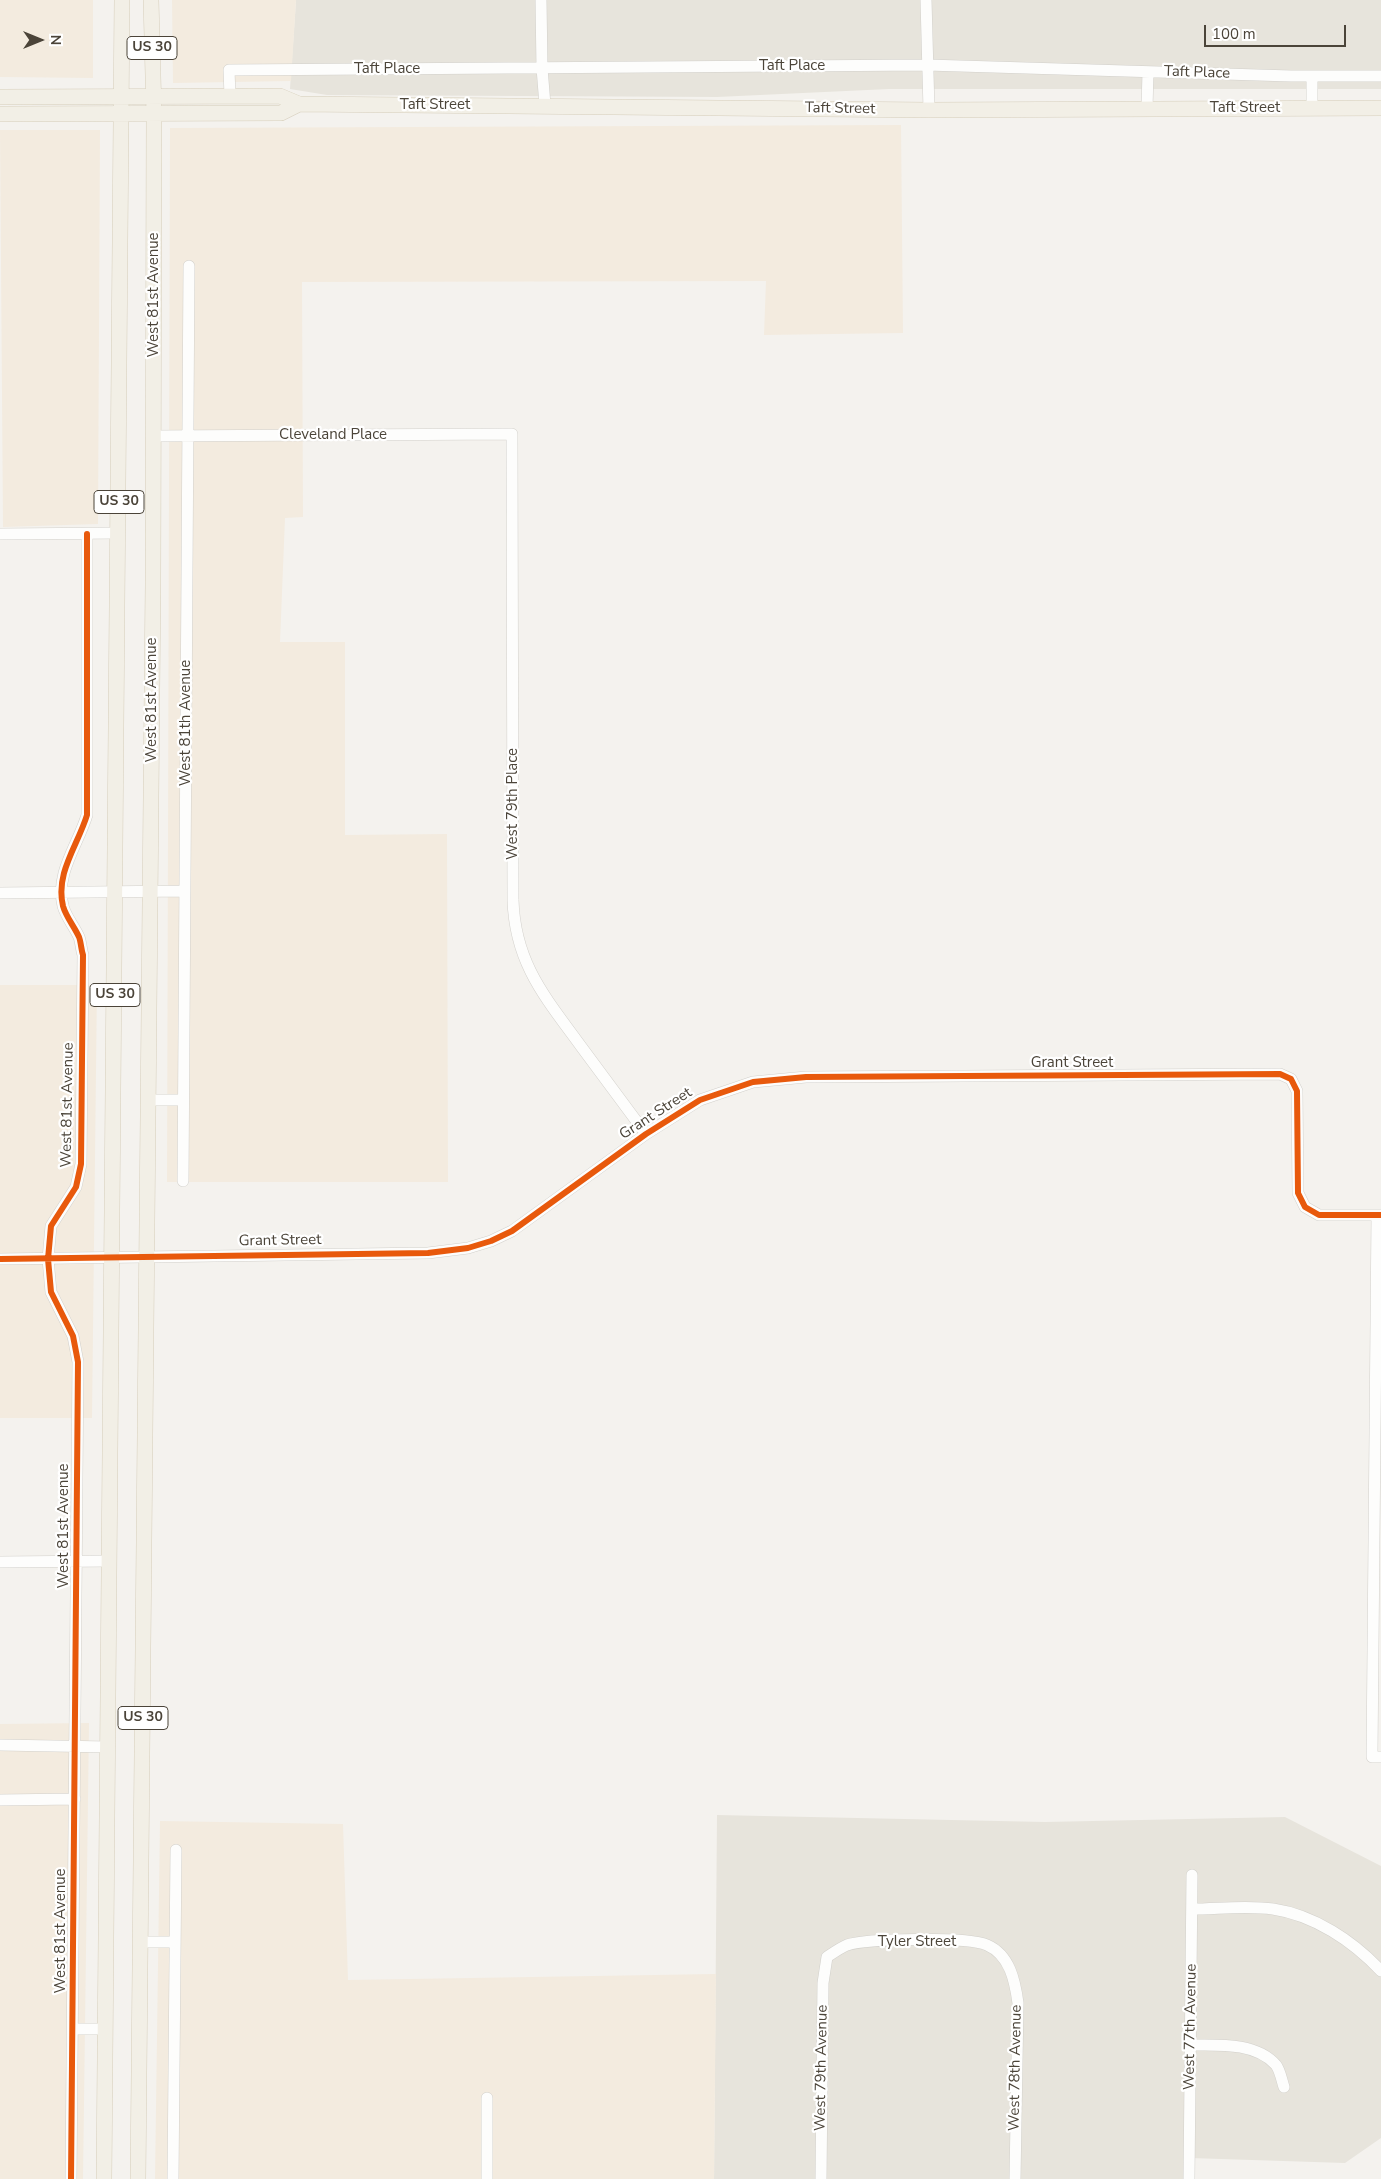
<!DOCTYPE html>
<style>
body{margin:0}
#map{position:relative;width:1381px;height:2179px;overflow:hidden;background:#f4f2ee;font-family:"Nunito Sans",sans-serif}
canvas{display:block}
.north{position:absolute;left:15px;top:15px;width:50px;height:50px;-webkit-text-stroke:4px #fff;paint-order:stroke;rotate:90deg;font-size:14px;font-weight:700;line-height:20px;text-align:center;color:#4b4439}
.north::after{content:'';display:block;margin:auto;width:18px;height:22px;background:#4b4439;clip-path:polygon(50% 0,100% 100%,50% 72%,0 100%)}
.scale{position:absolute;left:1204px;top:25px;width:142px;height:22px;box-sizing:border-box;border:2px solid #4b4439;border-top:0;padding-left:6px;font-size:15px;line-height:18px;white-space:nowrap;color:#4b4439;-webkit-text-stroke:4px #fff;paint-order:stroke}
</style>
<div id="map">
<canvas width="1381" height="2179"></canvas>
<div class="north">N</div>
<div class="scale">100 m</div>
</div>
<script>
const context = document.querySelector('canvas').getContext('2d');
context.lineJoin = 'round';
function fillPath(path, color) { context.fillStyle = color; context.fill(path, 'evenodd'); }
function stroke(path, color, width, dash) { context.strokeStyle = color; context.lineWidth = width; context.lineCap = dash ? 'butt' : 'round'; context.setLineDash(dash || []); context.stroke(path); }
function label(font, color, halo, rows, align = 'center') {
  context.font = font + ' "Nunito Sans",sans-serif'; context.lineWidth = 4.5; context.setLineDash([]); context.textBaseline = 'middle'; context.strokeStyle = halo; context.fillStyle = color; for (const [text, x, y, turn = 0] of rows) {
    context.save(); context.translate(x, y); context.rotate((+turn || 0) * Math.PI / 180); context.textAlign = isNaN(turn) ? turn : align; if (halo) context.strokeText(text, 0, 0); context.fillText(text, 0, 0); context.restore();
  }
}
fillPath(new Path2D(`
 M296,0H1381V89H889L717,97L327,95L290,89Z
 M717,1815L1045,1822L1285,1817L1381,1866V2138L1345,2163L1190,2158L1189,2179H714Z`), '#e7e4dc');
fillPath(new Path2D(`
 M0,0H93V78L0,77Z
 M172,0H296L291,81L173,83Z
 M901,125L903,333L764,335L766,281L302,282L303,517L285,518L280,642H345V835L447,834L448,1182H167L170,128Z
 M0,130H100L98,524L3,527Z
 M0,985H97L92,1418H0Z
 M89,1723L83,2179H0V1724Z
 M160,1821L343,1824L348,1980L716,1974L714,2179H155Z`), '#f3ebdf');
const minor = new Path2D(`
 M541,0L542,68L545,105
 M926,0L929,110
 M230,96L229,70L927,65L1291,76H1381
 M1312,108V76
 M1147,109L1148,72
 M153,436L512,434L513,900C515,963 545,997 580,1045C602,1075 624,1104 646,1134
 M0,534L119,533
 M0,893L185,891
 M149,1100H183
 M183,1181L189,266
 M1377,1215L1372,1757H1381
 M0,1259L428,1253L468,1248L491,1241L512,1231L646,1134L700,1100L753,1082L806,1077L1280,1074L1291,1079L1297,1091L1298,1193L1305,1207L1319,1215H1381
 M0,1562L110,1561
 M0,1745L108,1747
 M0,1800L75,1799
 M1192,1909C1217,1909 1248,1905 1273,1909C1314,1915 1353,1941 1381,1971
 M141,1942H175
 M73,2029H106
 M1190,2045C1218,2045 1256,2042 1276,2065C1280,2070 1282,2081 1284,2087
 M487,2098V2179
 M71,2179L78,1362L73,1336L51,1292L48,1259L51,1226L76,1187L81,1164L83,955C81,949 81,942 79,937C74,926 66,917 63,906C55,873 78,845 87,815V534
 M173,2179L176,1850
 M821,2179L823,1983L827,1957C833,1953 840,1948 847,1945C866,1938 969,1937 987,1945C1010,1955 1015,1981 1018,2003L1015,2179
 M1189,2179L1192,1875`);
const major = new Path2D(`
 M0,97L280,96L299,104L929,110L1381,108
 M0,114L281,113L299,104
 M104,2179L122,0
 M138,2179L153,584L154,113L151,0`);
stroke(minor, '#d2d0cb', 12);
stroke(major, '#d6cebb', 16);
stroke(minor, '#fdfdfc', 11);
stroke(major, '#f2efe6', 15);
stroke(new Path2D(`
 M0,1259L428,1253L468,1248L491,1241L512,1231L646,1134L700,1100L753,1082L806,1077L1280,1074L1291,1079L1297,1091L1298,1193L1305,1207L1319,1215H1381
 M71,2179L78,1362L73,1336L51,1292L48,1259L51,1226L76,1187L81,1164L83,955C81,949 81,942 79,937C74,926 66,917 63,906C55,873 78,845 87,815V534`), '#e8590c', 6);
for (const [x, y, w] of [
 [152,48,50],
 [119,502,50],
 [115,995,50],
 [143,1718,50]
]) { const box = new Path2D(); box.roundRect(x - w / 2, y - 11.5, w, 23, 4); context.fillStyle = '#fff'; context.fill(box); stroke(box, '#4b4439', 1); }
label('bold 14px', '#4b4439', null, [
 ["US 30",152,48],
 ["US 30",119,502],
 ["US 30",115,995],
 ["US 30",143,1718]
]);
label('15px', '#4b4439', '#fff', [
 ["Taft Place",792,66],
 ["Taft Place",387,69],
 ["Taft Place",1197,73,2],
 ["Taft Street",435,105],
 ["Taft Street",1245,108],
 ["Taft Street",840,109,1],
 ["West 81st Avenue",154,295,-90],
 ["Cleveland Place",333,435],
 ["West 81st Avenue",152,700,-90],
 ["West 81th Avenue",186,723,-90],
 ["West 79th Place",513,804,-90],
 ["Grant Street",1072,1063],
 ["West 81st Avenue",68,1105,-89],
 ["Grant Street",656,1114,-33],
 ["Grant Street",280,1241,-1],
 ["West 81st Avenue",64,1526,-90],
 ["West 81st Avenue",61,1931,-90],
 ["Tyler Street",917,1942],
 ["West 77th Avenue",1191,2027,-89],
 ["West 79th Avenue",822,2068,-89],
 ["West 78th Avenue",1016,2068,-89]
]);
</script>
